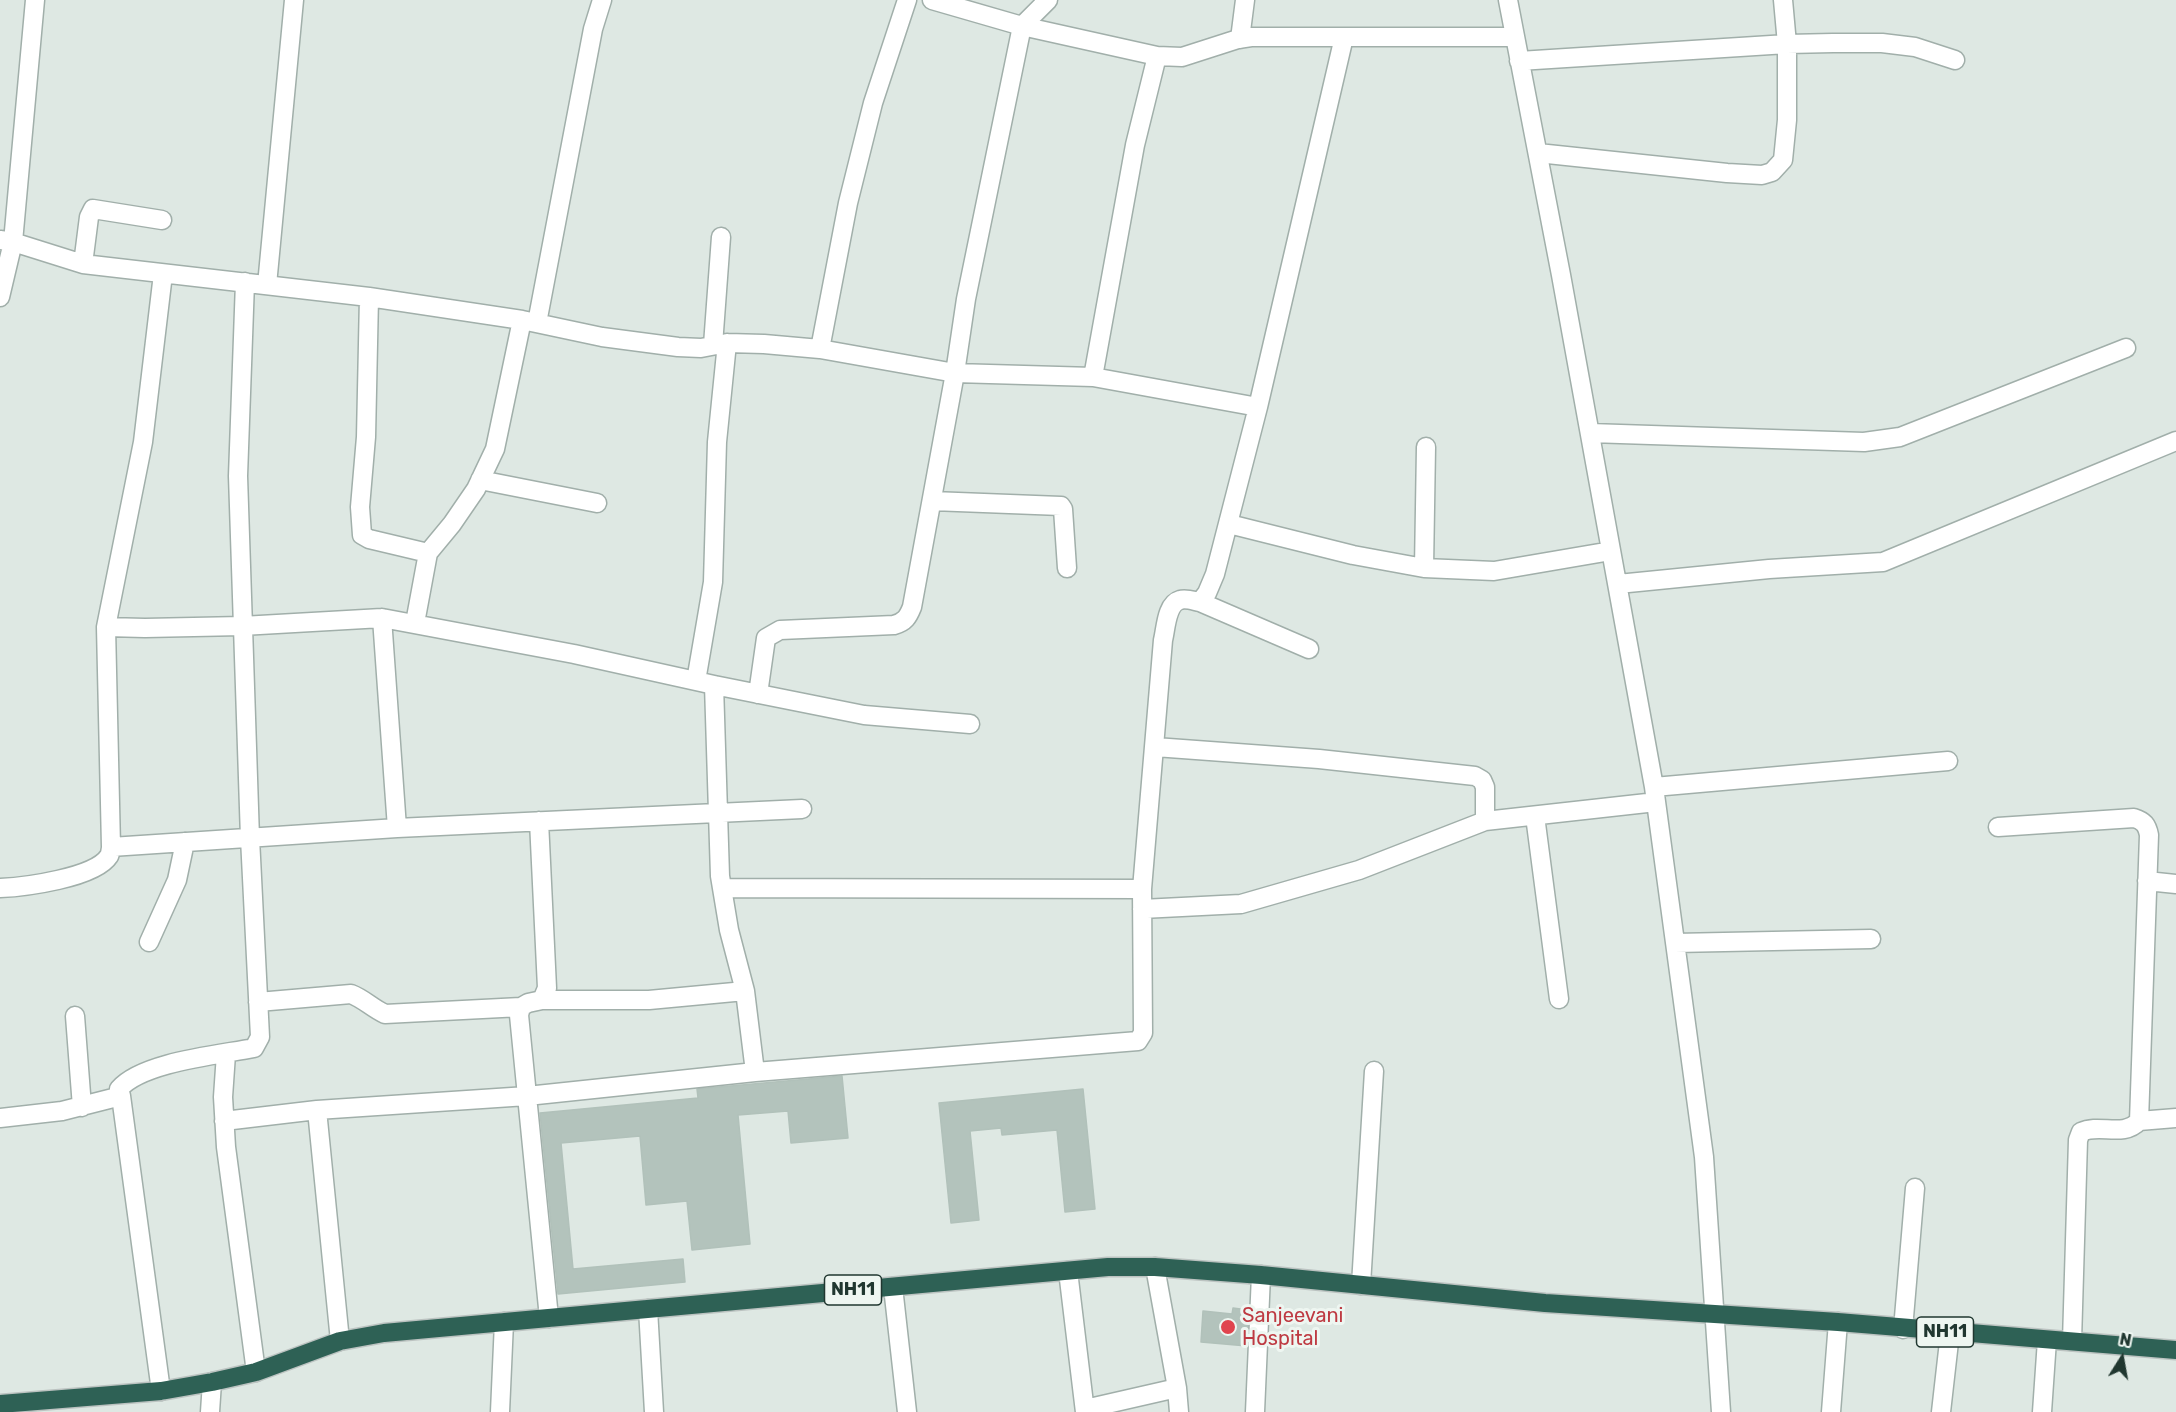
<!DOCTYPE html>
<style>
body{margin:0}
#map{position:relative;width:2176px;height:1412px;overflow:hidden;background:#dee8e3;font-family:Rubik,sans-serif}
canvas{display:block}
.north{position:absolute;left:2092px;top:1328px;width:60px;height:60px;-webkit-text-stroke:4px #eef6f1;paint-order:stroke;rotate:11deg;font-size:16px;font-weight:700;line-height:24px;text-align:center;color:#203730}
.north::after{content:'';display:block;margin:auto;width:21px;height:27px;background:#203730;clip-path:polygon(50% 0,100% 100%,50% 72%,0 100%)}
</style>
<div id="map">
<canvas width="2176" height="1412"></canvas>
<div class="north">N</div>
</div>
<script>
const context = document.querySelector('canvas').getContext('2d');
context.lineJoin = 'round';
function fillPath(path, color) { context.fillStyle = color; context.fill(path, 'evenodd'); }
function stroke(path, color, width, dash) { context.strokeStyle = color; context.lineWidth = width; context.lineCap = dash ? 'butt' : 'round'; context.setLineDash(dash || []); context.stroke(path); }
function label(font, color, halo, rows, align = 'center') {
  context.font = font + ' Rubik,sans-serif'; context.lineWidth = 6; context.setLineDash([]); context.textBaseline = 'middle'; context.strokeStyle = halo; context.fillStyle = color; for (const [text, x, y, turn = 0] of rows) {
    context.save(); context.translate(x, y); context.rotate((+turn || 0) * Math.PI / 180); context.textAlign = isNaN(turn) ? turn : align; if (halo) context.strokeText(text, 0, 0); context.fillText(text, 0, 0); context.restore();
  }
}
const building = new Path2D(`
 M842,1076L848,1138L791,1143L788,1111L738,1115L750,1244L692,1250L687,1201L646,1205L640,1136L561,1143L573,1269L683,1259L685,1282L558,1294L540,1113L698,1098L697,1089Z
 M1083,1089L1095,1209L1065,1212L1057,1130L1002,1135L1001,1128L970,1131L979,1220L951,1223L939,1103Z
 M1233,1308L1248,1310L1247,1346L1201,1342L1203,1311L1232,1314Z`);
fillPath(building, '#b3c3bc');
stroke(building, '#b1c1ba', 1.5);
const minor = new Path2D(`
 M1508,0L1561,275L1654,787L1704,1157L1721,1412
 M1022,26L1157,56
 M1022,26L1048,0
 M1240,39L1245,0
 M1519,61L1787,44L1833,43H1882L1915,47L1955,60
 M1538,153L1727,173L1762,175L1772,172L1783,160L1787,120V44L1783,0
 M0,240L13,242L83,264L369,297L522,320L602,337L678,347L701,348L727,343L764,344L820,349L955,373L1093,377L1258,407
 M83,264L89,217L93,209L162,220
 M267,285L294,0
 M0,297L13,242L35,0
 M369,297L366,437L360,507L362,535L369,539L428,553
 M537,323L593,29L602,0
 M713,345L721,237
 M820,349L848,203L873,103L907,0
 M1093,377L1135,145L1157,56L1182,57L1238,39L1251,37H1514
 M1590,433L1864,442L1900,437L2126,348
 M480,480L597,503
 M932,501L1061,506L1063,509L1067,568
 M1229,524L1353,555L1424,568L1494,571L1611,551
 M1424,568L1426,447
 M1618,584L1769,569L1883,562L2176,441
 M1200,602L1309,649
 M382,618L397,828
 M415,623L428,553L452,524L476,489L495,449L522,320
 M106,627L145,628L242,626L382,618L574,654L714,685L864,715L970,724
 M696,681L713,582L717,442L727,343
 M714,685L720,876L729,930L745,991L755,1072
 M758,694L766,638L780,630L894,625C905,622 908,617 912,607L955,373L966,299L1022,26L932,0
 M1155,747L1319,759L1475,776L1482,780L1485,787V821
 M1654,787L1948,761
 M1535,816L1559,999
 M539,821L547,988L542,1000L528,1003L521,1007L519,1015L549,1318
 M1998,827L2134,818C2144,821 2147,825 2149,835L2139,1121
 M111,847L397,828L802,809
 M2147,881L2176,884
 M0,888C24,887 95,878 109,856C110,855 111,848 111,847L106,627L143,442L163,274
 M722,888L1142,889
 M1142,909L1241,904L1359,870L1485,821L1656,802
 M149,942L177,880L185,842
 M1675,943L1871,939
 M542,1000H649L745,991
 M258,1002L351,994C364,999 372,1008 385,1014L521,1007
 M75,1016L82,1107
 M226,1054L223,1097L226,1147L256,1372
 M121,1096L119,1089C142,1062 218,1055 254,1048L260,1037L250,838L238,476L245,282
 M0,1118L62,1111L121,1096L161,1391
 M224,1121L317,1110
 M1155,1267L1177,1388L1179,1412
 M1068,1271L1085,1412
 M1361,1285L1374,1071
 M893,1287L907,1412
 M648,1309L654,1412
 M1903,1329L1915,1188
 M340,1341L317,1110L527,1096L755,1072L1138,1041L1143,1033L1142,889L1163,640C1166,629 1166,604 1180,600C1186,598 1194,601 1200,602L1207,593L1215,574L1258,407L1344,37
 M2072,1341L2078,1140L2081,1132C2100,1123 2123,1138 2139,1121L2176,1118
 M1085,1409L1177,1388
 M210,1412L212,1382
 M500,1412L504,1322
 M1255,1412L1261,1275
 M1831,1412L1838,1322
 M1941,1412L1950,1333
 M2042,1412L2047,1340`);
const highway = new Path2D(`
 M0,1404L161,1391L212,1382L256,1372L340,1341L384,1333L1108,1267H1155L1261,1275L1545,1303L1838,1322L2176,1350`);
stroke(minor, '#a1afaa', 21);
stroke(highway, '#bcc3c1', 21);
stroke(minor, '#fff', 18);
stroke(highway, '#2e6155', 18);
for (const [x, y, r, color] of [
 [1228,1327,8,"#e0444e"]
]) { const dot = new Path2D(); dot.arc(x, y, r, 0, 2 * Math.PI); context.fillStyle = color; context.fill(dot); stroke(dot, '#eef6f1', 2); }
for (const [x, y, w] of [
 [853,1290,57],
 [1945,1332,57]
]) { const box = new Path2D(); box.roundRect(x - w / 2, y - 15, w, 30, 4.5); context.fillStyle = '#eef6f1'; context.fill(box); stroke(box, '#203730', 1.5); }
label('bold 18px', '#203730', null, [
 ["NH11",853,1290],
 ["NH11",1945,1332]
]);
label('20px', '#be3a42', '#eef6f1', [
 ["Sanjeevani",1242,1316],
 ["Hospital",1242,1339]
], 'left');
</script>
